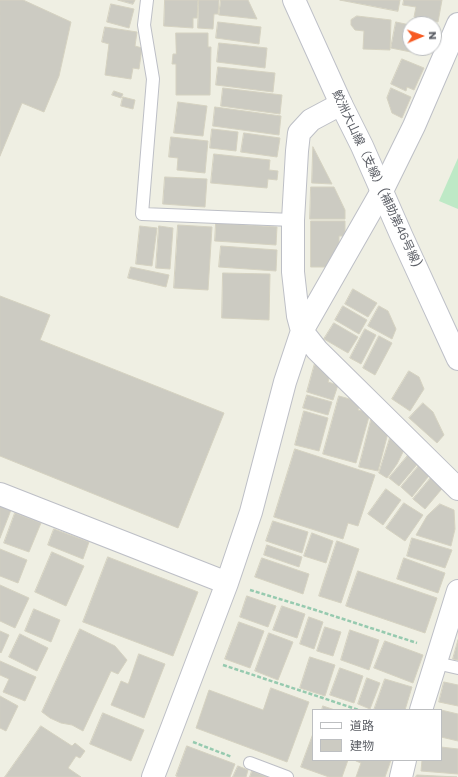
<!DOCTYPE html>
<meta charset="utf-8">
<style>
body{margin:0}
#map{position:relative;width:458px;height:777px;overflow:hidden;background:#efefe3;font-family:Poppins,"Noto Sans JP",sans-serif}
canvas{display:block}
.legend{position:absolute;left:312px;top:709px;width:130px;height:52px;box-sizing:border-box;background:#fff;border:1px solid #bdbfc1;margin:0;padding:5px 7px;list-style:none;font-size:12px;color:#5b5e65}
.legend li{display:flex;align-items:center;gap:8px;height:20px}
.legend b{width:20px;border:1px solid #bdbfc1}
.north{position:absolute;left:402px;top:16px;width:40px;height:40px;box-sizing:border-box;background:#fff;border:1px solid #bdbfc1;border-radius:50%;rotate:88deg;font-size:11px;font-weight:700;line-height:16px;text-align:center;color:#5b5e65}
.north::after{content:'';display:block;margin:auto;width:14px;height:18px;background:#f75a22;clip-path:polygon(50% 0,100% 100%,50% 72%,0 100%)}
</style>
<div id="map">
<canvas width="458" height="777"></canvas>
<ul class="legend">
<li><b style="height:5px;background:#fff"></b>道路</li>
<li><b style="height:11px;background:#cccbc2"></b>建物</li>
</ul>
<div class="north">N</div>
</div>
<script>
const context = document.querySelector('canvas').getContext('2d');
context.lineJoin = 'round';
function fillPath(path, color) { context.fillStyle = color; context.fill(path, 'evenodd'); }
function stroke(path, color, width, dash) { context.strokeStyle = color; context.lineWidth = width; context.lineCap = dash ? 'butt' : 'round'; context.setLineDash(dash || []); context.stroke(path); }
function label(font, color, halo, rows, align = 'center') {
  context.font = font + ' Poppins,"Noto Sans JP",sans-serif'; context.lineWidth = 3; context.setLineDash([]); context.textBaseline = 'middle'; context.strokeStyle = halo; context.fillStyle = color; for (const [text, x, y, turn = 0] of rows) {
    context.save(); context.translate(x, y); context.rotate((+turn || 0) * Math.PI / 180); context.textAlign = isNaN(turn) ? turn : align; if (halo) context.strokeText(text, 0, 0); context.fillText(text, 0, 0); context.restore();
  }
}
fillPath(new Path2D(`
 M458,158V209L439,201Z`), '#bee9c6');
const building = new Path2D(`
 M0,0H23L71,22L59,76L44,112L22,103L0,156Z
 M118,0H135L133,4Z
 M165,0H198L197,18H193V28L164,26Z
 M199,0H219L218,14H214L213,29L198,28Z
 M221,0H248L257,19L219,15Z
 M340,0H400L398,11Z
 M404,0H442L438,22L414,17L416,7L403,5Z
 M111,4L134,9L129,28L107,22Z
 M357,16L391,20L390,50L363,49L364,31L355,30L351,25V20Z
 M218,22L261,27L259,44L216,38Z
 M396,22L410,25V48H427L426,55L391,48Z
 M105,27L137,32L135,46L142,48L139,69L133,68L131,79L105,75L109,44L102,42Z
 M176,33H208V47H211L210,95H176V64H172L173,54H176Z
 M219,43L267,48L265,68L217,62Z
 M402,59L424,68L414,90L407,87L406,91L391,84Z
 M218,67L275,73L273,92L216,85Z
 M223,88L282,95L280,114L221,106Z
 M391,88L411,97L402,118L392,113L387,98Z
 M114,91L123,94L121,98L112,95Z
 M123,97L135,100L133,109L121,106Z
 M178,102L207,106L203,136L174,133Z
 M215,107L281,116L279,135L213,126Z
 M212,129L238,132L236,151L210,148Z
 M244,133L280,138L277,157L241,152Z
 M171,137L208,141L205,173L177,170L178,158L169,157Z
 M313,147L332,184L312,183Z
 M214,154L270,160L269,170L278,171L277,180L268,179L267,188L211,183Z
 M165,177L207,179L205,207L163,204Z
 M311,187H334L345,210V219H310Z
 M311,221H345V236H339V249L326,267H311Z
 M216,223L277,227L276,245L215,241Z
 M178,225L212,227L208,290L174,288Z
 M140,226L157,228L152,266L136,264Z
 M159,226L173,228L170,269L156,268Z
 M221,246L277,250L276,271L219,267Z
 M131,267L169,275L166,287L128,278Z
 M223,273L270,274L269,320L222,318Z
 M353,289L377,303L368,317L345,304Z
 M0,296L50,315L40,340L224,413L178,528L0,456Z
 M343,306L367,320L359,334L335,320Z
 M379,306L388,311L396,329L392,339L368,326Z
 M334,323L358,337L348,353L324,339Z
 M365,329L376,335L361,364L350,358Z
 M379,336L392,343L375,375L363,368Z
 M315,363L320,365L330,375L328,382L338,385L333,400L307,392Z
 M409,371L419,377L424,389L410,411L392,399Z
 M307,395L332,402L328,415L303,408Z
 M339,396L360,402L358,410L370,413L356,463L323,454Z
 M423,403L433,412L444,435L437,443L409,418Z
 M304,411L328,418L319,451L295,445Z
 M371,420L388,433L378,471L359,467Z
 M390,438L405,448L397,464L387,478L379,473Z
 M295,449L375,475L358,526L348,523L343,539L274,517Z
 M410,453L420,461L399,486L389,478Z
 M421,463L432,472L412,497L401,487Z
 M434,474L446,484L425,509L413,499Z
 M386,489L401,500L383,525L368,514Z
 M404,503L423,515L405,541L386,528Z
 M440,504L454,510L455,529L451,546L416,535L427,516Z
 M0,506L11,510L0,538Z
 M15,513L41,523L29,552L4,543Z
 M273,521L308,532L302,553L266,541Z
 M54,529L89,542L83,559L48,545Z
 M312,533L333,541L326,563L304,556Z
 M412,538L452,550L445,568L407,556Z
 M337,541L359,549L341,603L319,596Z
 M267,545L302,557L299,567L264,555Z
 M0,549L27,560L18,583L0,576Z
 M52,552L84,566L66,606L35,592Z
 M108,557L198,592L173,656L83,622Z
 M262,558L309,574L303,594L255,577Z
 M404,558L445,573L438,593L397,579Z
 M358,571L437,598L425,633L346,606Z
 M0,585L29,598L15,628L0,621Z
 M247,596L276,606L268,627L240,617Z
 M282,606L305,614L297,638L273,630Z
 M34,609L60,620L51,642L25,631Z
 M309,617L323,622L314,649L300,644Z
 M239,622L264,631L250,668L225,659Z
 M325,627L341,632L333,656L317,651Z
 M80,629L115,646L127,660L118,674L111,671L83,731L72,725L61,723L50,718L42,712Z
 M350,630L379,640L369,670L341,660Z
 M0,631L9,635L1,653L0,652Z
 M269,633L293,642L278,680L255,671Z
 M20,634L48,648L37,671L9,657Z
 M458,640V660L453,659Z
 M385,641L423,655L413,683L374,668Z
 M139,654L165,664L144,718L111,705L121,681L128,684Z
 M310,657L335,665L325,696L300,688Z
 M0,661L36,677L25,701L3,692L9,679L0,675Z
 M340,668L363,676L354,703L330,695Z
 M367,678L380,683L370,709L358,704Z
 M385,679L412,687L405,710H374Z
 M444,682L458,685V706L439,702Z
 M271,688L309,702L287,762L196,728L209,690L263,710Z
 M0,696L18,706L6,731L0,728Z
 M323,706L335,710H322Z
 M441,710L458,714V741L441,737Z
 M103,713L144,730L131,761L90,744Z
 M41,726L72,746L75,743L85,751L80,758L76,756L68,768L81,777H5Z
 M313,734V760H348L342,777H329L301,767Z
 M187,746L235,764L230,777H178L176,776Z
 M441,747L458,749V774L421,771L422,760H441Z
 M356,760H391L385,777H356L361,763L356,761Z
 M238,766L248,770L246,777H233Z
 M252,771L267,777H250Z
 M417,775L457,777H416Z`);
fillPath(building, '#cccbc2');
stroke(building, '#d5d2c1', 1);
const service = new Path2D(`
 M147,0L144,25L153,79L142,214L293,220
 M436,663L458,668
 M250,763L287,777`);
const minor = new Path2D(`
 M341,104L311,120L299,133L297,151L293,220V272L298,316L302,331L317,350L458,489
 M0,494L227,583
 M421,710L458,591
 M153,777L170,733L227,583L251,512L285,382L302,331L382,191L414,126L458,24
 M401,777L405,760`);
const secondary = new Path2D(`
 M294,0L341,104L362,146L402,237L458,359`);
stroke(service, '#bdbfc6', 14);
stroke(minor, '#bdbfc6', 24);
stroke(secondary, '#bec0c8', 24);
stroke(new Path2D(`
 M250,590L306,607L417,643
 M223,665L359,710
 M193,742L232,757`), '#96caaf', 2.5, [4, 2]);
stroke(service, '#fff', 12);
stroke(minor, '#fff', 22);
stroke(secondary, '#fff', 22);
label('12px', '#5b5e65', '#fff', [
 ["鮫洲大山線（支線）(補助第46号線)",376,179,65]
]);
</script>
